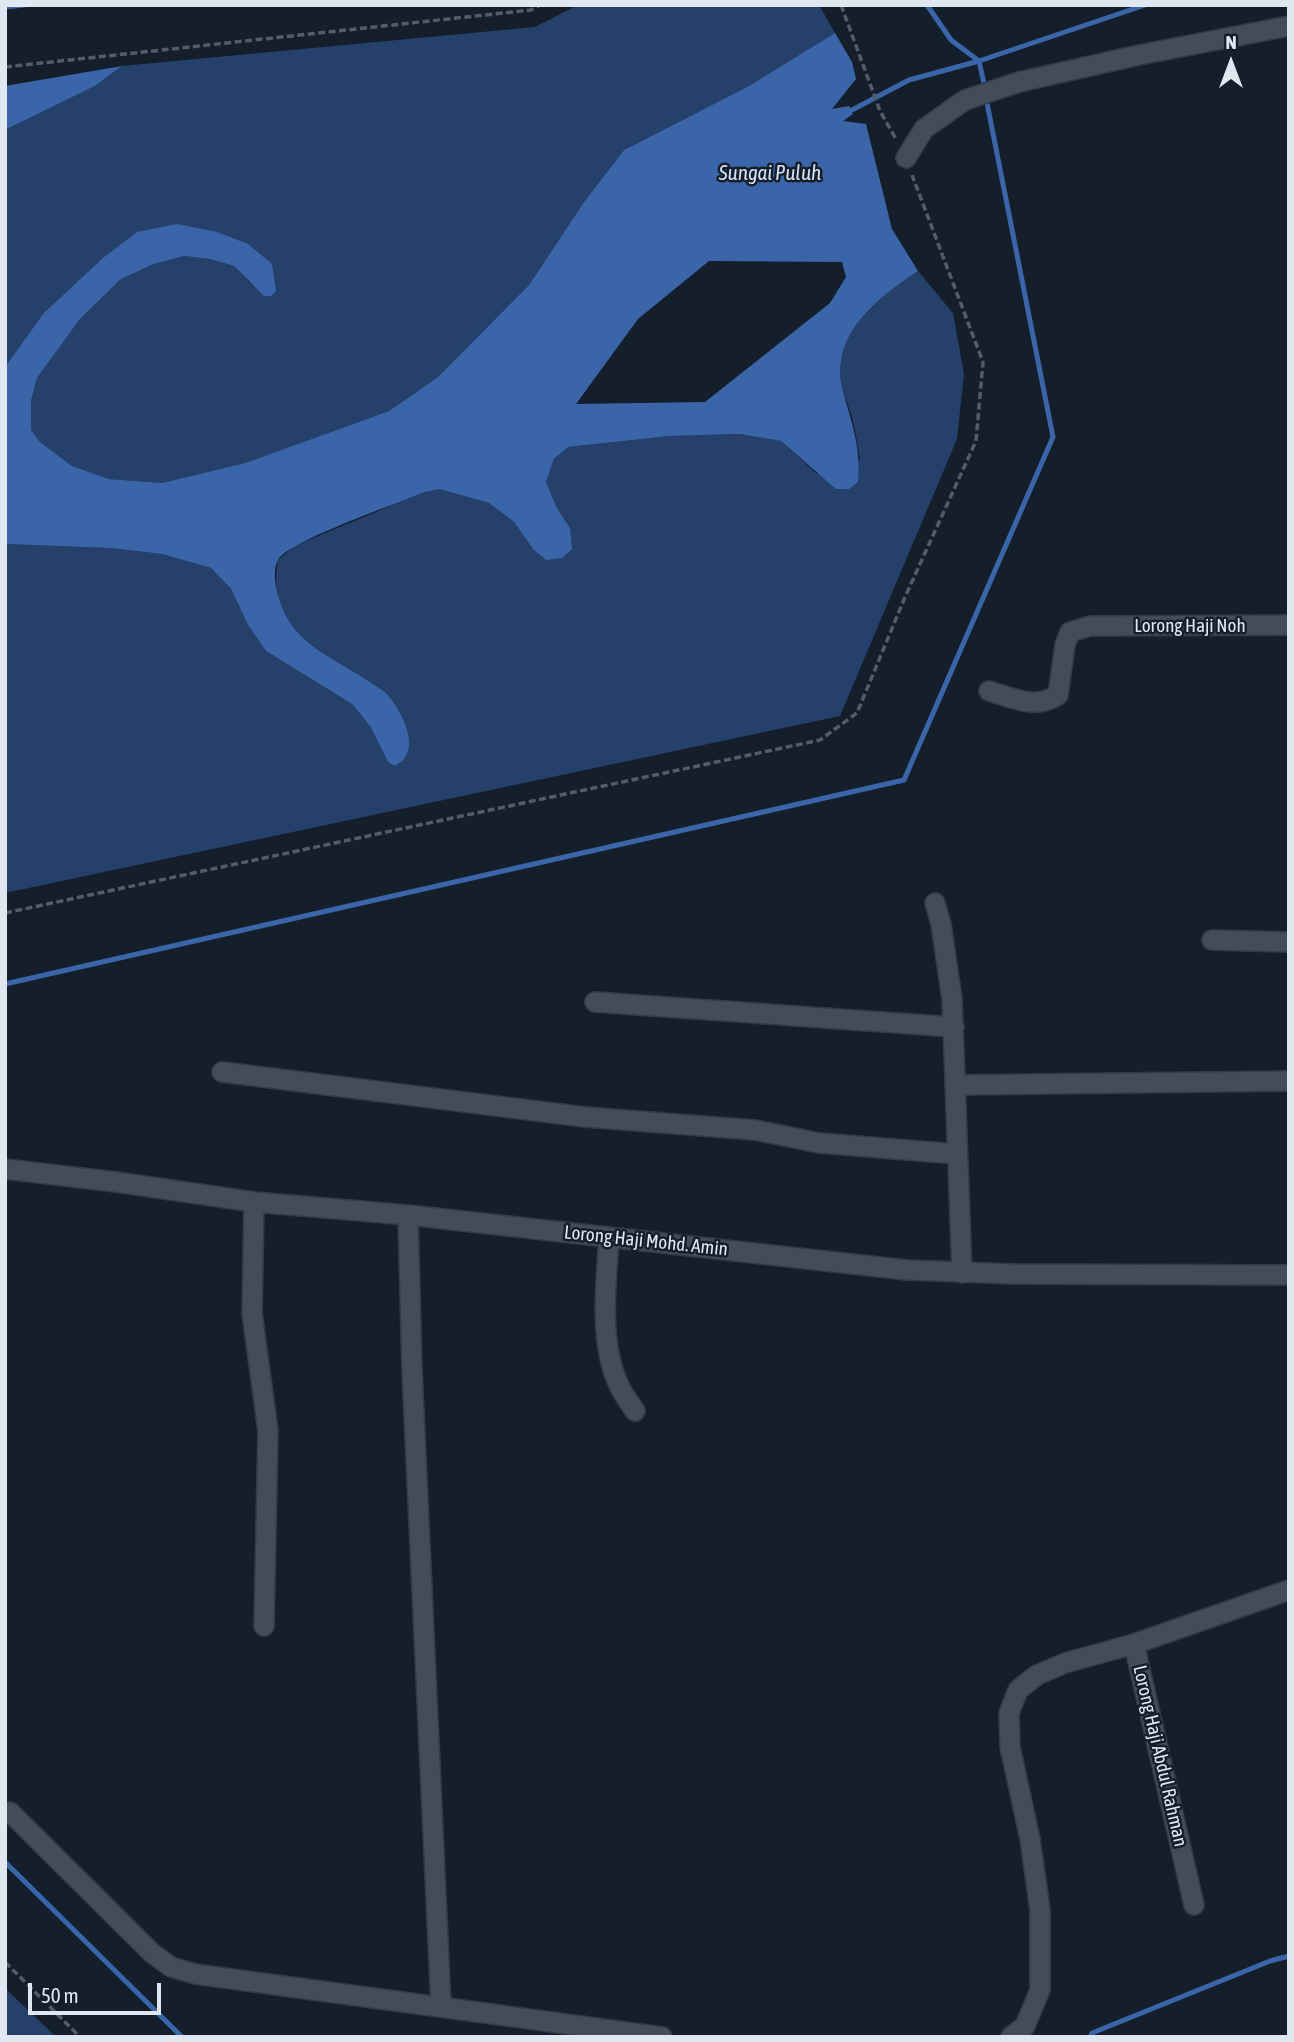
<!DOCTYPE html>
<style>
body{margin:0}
#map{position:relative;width:1294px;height:2042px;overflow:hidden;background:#151e2b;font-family:"Asap Condensed",sans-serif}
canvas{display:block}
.frame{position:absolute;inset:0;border:7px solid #e1e7f0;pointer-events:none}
.north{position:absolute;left:1196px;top:28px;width:70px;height:70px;-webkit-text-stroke:5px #151e2b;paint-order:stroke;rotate:0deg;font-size:19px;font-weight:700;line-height:28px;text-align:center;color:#e1e7f0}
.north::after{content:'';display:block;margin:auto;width:24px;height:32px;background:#e1e7f0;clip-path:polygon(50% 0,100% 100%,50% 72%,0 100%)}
.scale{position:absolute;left:28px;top:1983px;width:133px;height:32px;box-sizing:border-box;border:4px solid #e1e7f0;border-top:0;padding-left:9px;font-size:21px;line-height:24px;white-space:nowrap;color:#e1e7f0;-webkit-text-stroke:5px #151e2b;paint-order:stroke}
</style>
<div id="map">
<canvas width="1294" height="2042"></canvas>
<div class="frame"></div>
<div class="north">N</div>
<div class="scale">50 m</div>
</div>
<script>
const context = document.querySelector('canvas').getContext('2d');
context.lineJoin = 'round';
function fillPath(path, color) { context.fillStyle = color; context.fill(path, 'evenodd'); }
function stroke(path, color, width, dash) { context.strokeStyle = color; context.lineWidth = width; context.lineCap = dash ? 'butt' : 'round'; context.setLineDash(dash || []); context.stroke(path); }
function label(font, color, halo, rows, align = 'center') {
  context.font = font + ' "Asap Condensed",sans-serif'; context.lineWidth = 5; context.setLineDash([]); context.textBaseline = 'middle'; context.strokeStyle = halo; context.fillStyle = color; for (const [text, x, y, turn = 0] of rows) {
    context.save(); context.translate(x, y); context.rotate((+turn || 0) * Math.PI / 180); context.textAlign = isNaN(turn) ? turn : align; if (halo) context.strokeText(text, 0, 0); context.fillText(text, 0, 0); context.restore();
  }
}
fillPath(new Path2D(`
 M578,5H819L835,33L747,87L624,150L584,202L529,285L438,377L389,411L245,463L162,483L109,479L72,466L40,442L31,430V401L37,378L80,319L121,279L154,264L184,256L210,259L234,266L256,289L217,232L43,314L5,367V130L95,86L122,66L535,27Z
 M918,271L953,313L964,374L957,439L840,716L5,893V544L110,548L162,554L211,568L231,589L248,625L266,651L352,704L370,726L388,762L356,673C309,648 267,620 278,560L296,545L422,493L439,489L489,503L514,522L533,549L570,528L557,508L546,482L554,459L568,447L670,436L739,434L781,441L817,474L860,460C858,447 856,434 853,422C851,411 846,401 843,391C829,334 877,299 918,271Z
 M5,1988L56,2037H5Z`), '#25406a');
fillPath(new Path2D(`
 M835,33L852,62L856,79L832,109L849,106L853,114L843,121L866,124L892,229L918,271C877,299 829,334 843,391C852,425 861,445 858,482L849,489H836L781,441L739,434L670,436L568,447L554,459L546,482L557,508L570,528L572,549L562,558L546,560L533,549L514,522L489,503L439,489L422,493C397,504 288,541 278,560C273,569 275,582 277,591C288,643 330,655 368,681C374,685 381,689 386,693C402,711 424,752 395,766L388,762L370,726L352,704L266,651L248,625L231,589L211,568L162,554L110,548L5,544V367L43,314L103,258L137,232L177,224L217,232L248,244L272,264L276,291L271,296H264L234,266L210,259L184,256L154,264L121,279L80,319L37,378L31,401V430L40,442L72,466L109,479L162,483L245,463L389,411L438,377L529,285L584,202L624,150L747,87ZM709,261L842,262L846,277L830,303L705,402L576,404L638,319Z
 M122,66L95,86L5,130V86Z`), '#3a66a9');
stroke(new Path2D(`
 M927,5L951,40L979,61L985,88
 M5,7L24,5
 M852,110L909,80L979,61L1145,5
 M5,984L904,780L1053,437L986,98
 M5,1862L182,2037
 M1090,2037L1092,2033L1270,1961L1289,1956`), '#3a66a9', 5);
const minor = new Path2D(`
 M906,158L924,129L965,100L1019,82L1139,55L1289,26
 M989,691C1013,698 1035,710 1058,695L1065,645L1070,632L1090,626L1289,625
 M935,903L941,924L952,999L962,1273
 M1212,940L1289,942
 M595,1002L954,1027
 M222,1072L585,1117L755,1130L819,1143L957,1154
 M955,1085L1289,1081
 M5,1169L116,1182L254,1202L408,1215L907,1270L1015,1274L1289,1275
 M254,1202L252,1313L268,1431L264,1626
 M408,1215L412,1370L441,2007
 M609,1238C606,1283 599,1341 618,1383C622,1393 629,1402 635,1411
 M10,1812L152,1953L171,1967L195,1974L662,2037
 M1194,1905L1134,1644L1289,1590
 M1011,2037L1025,2026L1040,1990V1910L1030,1839L1010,1747L1009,1713L1018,1690L1037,1675L1065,1663L1134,1644`);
stroke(minor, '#343944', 22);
stroke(new Path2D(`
 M841,5L880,111L896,139
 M5,67L531,10L540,5
 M5,913L820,740L857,713L905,597L976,441L983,362L912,175
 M5,1962L80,2037`), '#545c68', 3.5, [7, 3.5]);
stroke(minor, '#424c5b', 19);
label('19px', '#e1e7f0', '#151e2b', [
 ["Lorong Haji Noh",1190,626],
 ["Lorong Haji Mohd. Amin",646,1241,6],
 ["Lorong Haji Abdul Rahman",1160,1756,77]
]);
label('italic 21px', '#d5e2f5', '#151e2b', [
 ["Sungai Puluh",770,173]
]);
</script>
